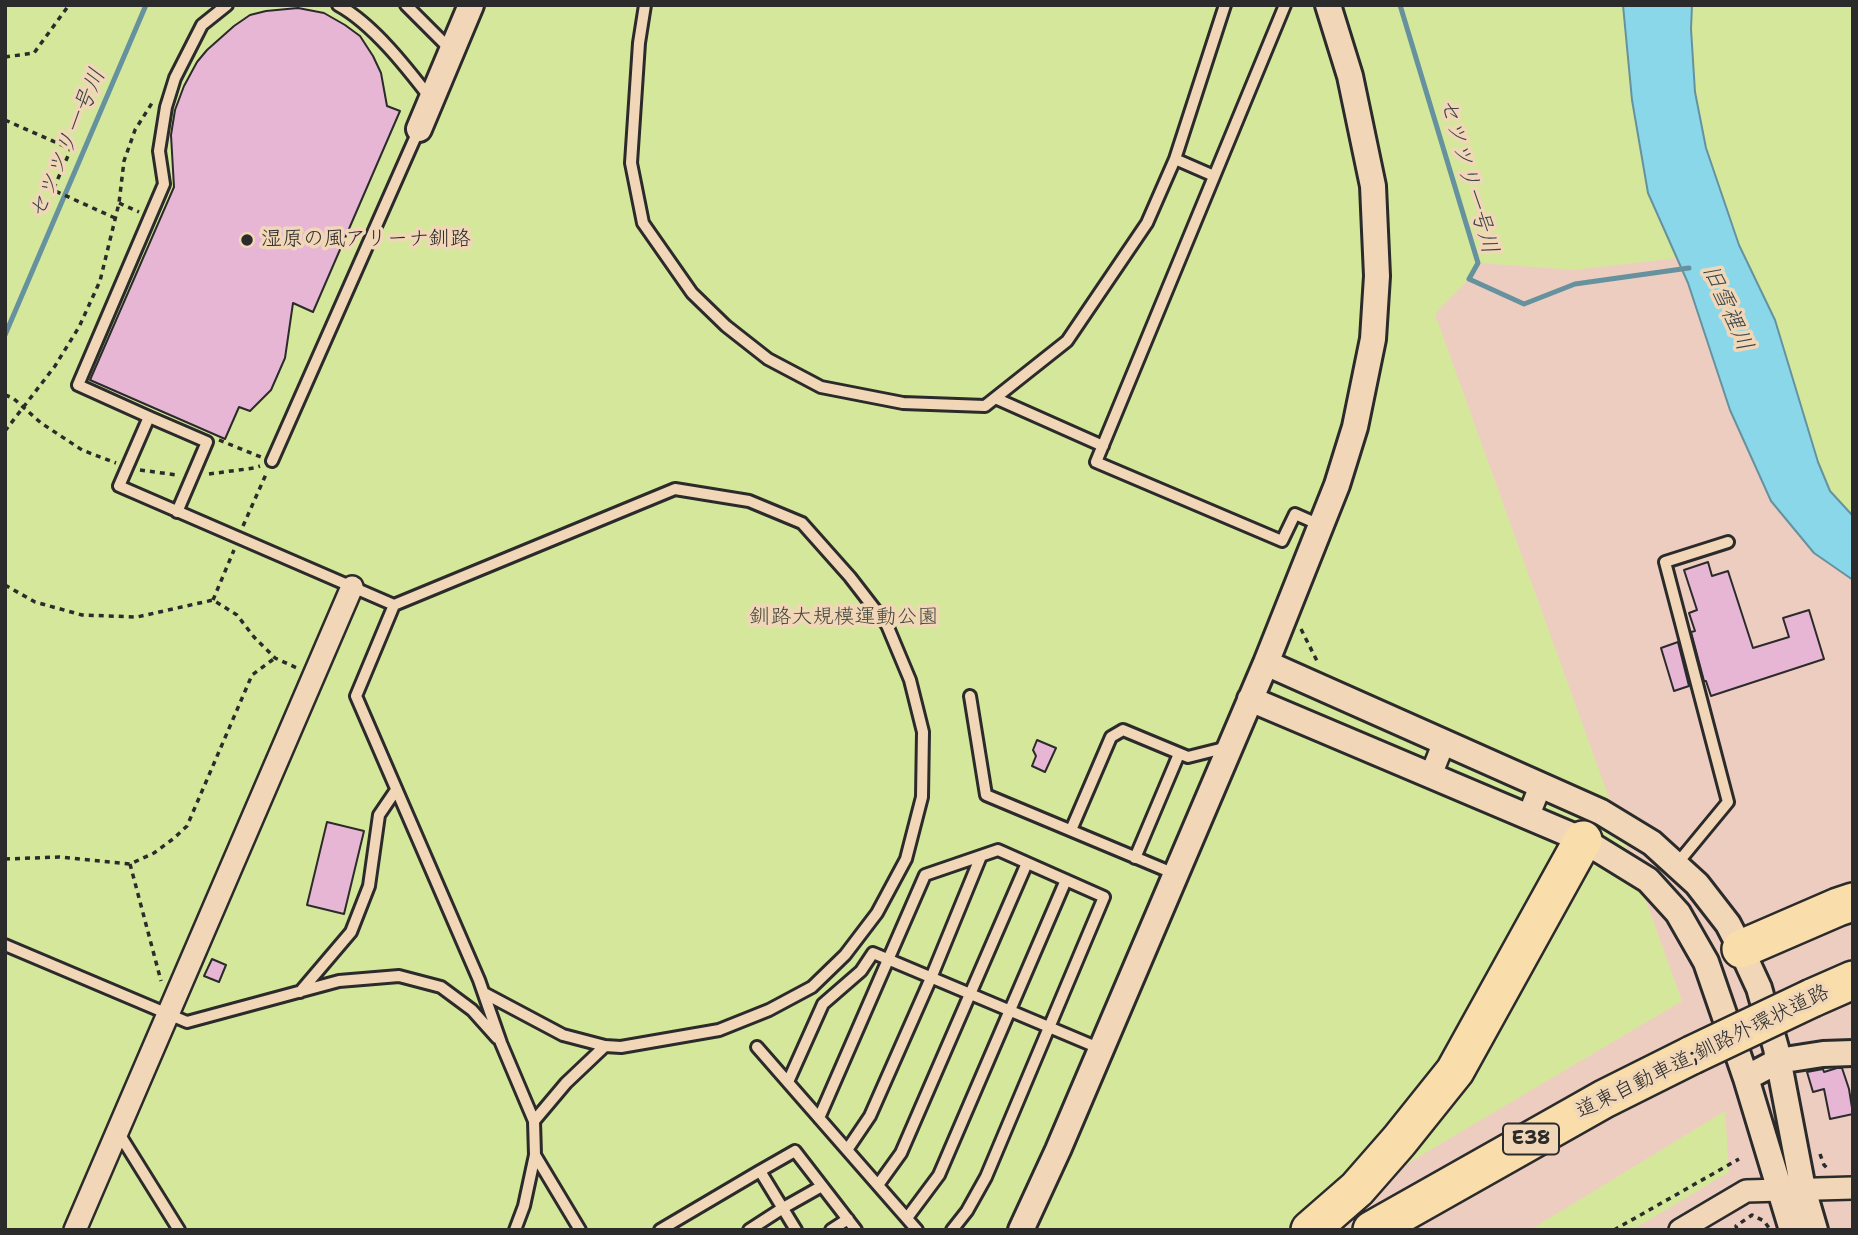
<!DOCTYPE html>
<meta charset="utf-8">
<style>
body{margin:0}
#map{position:relative;width:1858px;height:1235px;overflow:hidden;background:#eecdc1;font-family:"Shantell Sans",sans-serif}
canvas{display:block}
.frame{position:absolute;inset:0;border:7px solid #2b2b2b;pointer-events:none}
</style>
<div id="map">
<canvas width="1858" height="1235"></canvas>
<div class="frame"></div>
</div>
<script>
const context = document.querySelector('canvas').getContext('2d');
context.lineJoin = 'round';
function fillPath(path, color) { context.fillStyle = color; context.fill(path, 'evenodd'); }
function stroke(path, color, width, dash) { context.strokeStyle = color; context.lineWidth = width; context.lineCap = dash ? 'butt' : 'round'; context.setLineDash(dash || []); context.stroke(path); }
function label(font, color, halo, rows, align = 'center') {
  context.font = font + ' "Shantell Sans","Klee One",sans-serif'; context.lineWidth = 7; context.setLineDash([]); context.textBaseline = 'middle'; context.strokeStyle = halo; context.fillStyle = color; for (const [text, x, y, turn = 0] of rows) {
    context.save(); context.translate(x, y); context.rotate((+turn || 0) * Math.PI / 180); context.textAlign = isNaN(turn) ? turn : align; if (halo) context.strokeText(text, 0, 0); context.fillText(text, 0, 0); context.restore();
  }
}
fillPath(new Path2D(`
 M5,5H1623L1632,100L1648,193L1677,258L1574,270L1479,263L1469,279L1435,314L1682,1001L1295,1230H5Z
 M1692,5H1853V516L1830,490L1818,462L1775,320L1739,245L1706,148L1695,92L1691,29Z
 M1725,1111L1729,1172L1632,1230H1530Z`), '#d5e79b');
const water = new Path2D(`
 M1623,5H1692L1691,29L1695,92L1706,148L1739,245L1775,320L1818,462L1830,491L1853,516V580L1814,553L1771,501L1730,410L1688,283L1648,193L1632,100Z`);
fillPath(water, '#8bd7ea');
stroke(water, '#65929e', 2);
stroke(new Path2D(`
 M1400,5L1478,263L1469,279L1524,304L1575,284L1689,268
 M5,335L146,5`), '#65929e', 5);
const building = new Path2D(`
 M298,8L324,13L345,25L360,36L373,56L381,73L387,106L400,111L313,312L293,303L285,358L271,390L250,411L239,407L225,439L90,380L174,187L171,135L175,110L184,86L197,62L207,50L234,26L250,15L266,11Z
 M1708,562L1712,576L1728,571L1753,648L1789,637L1783,618L1809,610L1824,659L1711,696L1706,681H1704L1691,632L1695,631L1689,613L1697,610L1684,570Z
 M1678,642L1689,686L1674,691L1661,648Z
 M1037,740L1056,748L1045,772L1032,766L1036,756L1033,750Z
 M327,822L364,831L344,914L307,905Z
 M212,959L226,965L219,982L204,976Z
 M1837,1068H1842L1849,1089L1853,1114L1830,1119L1824,1089L1813,1092L1807,1072L1823,1069L1824,1072Z`);
fillPath(building, '#e7b6d5');
stroke(building, '#2b2b2b', 2);
const service = new Path2D(`
 M338,5C373,24 407,68 431,99
 M406,5L452,51
 M645,5L639,43L631,163L643,223L692,293L726,326L768,359L821,387L903,403L985,406L1067,341L1147,223L1175,159L1225,5
 M1285,5L1096,462L1282,541L1295,514L1320,525
 M1175,159L1214,176
 M995,398L1103,446
 M149,417L78,385L164,184L159,151L166,107L175,78L202,25L227,5
 M272,461L419,129
 M177,512L207,442L149,417L119,486L394,605
 M970,696L986,795L1175,874
 M1071,830L1111,737L1123,730L1188,757L1228,747
 M1135,858L1179,754
 M1676,865L1728,802L1665,562L1728,542
 M5,945L187,1022L339,981L399,976L441,987L472,1010L497,1038
 M300,992L351,932L369,886L379,815L396,790
 M484,993L563,1035L605,1046L621,1047L719,1030L769,1010L812,987L845,955L877,913L906,859L922,797L923,732L910,680L887,625L850,577L802,523L749,501L675,489L394,605L356,696L479,980L501,1043L534,1121L535,1155L580,1230
 M757,1047L917,1230
 M788,1082L823,1004L861,971L873,953L1101,1049
 M819,1118L925,875L998,850L1104,897L986,1177L967,1211L952,1230
 M534,1121L566,1083L605,1046
 M118,1132L179,1230
 M847,1150L870,1116L931,978L981,856
 M760,1171L795,1151L856,1230
 M878,1185L901,1153L1027,863
 M907,1218L939,1175L1066,880
 M515,1230L524,1206L535,1155
 M660,1230L760,1171L796,1230
 M749,1230L783,1208L822,1186
 M831,1230L848,1219`);
const minor = new Path2D(`
 M1431,775L1444,742
 M1528,817L1541,784
 M75,1230L352,587
 M1680,1230L1746,1191L1853,1188`);
const tertiary = new Path2D(`
 M419,129L471,5
 M1266,663L1601,812L1652,843L1697,884L1728,924L1741,949L1759,988L1776,1048L1803,1189L1815,1230
 M1250,699L1583,840L1648,880L1678,913L1706,962L1746,1078L1792,1230
 M1746,1078L1778,1061L1823,1054L1853,1053
 M1021,1230L1058,1150L1266,663L1337,485L1355,427L1373,339L1377,276L1373,186L1350,76L1328,5`);
const motorway = new Path2D(`
 M1741,949L1838,907L1853,902
 M1812,998L1853,980
 M1310,1230L1357,1189L1399,1141L1455,1071L1583,840
 M1372,1230L1604,1099L1692,1055`);
stroke(service, '#2b2b2b', 16);
stroke(minor, '#2b2b2b', 26);
stroke(tertiary, '#2b2b2b', 30);
stroke(motorway, '#2b2b2b', 42);
stroke(new Path2D(`
 M5,57L34,53L69,5
 M5,120L71,149L53,190L115,218
 M119,203L139,212
 M5,395L13,398L41,423L82,450L116,463
 M5,431L55,366L79,327L100,281L119,203L124,161L135,130L152,103
 M219,440L261,457
 M140,470L177,475
 M209,474L254,468L260,466
 M243,526L267,472
 M5,585L35,602L82,615L137,617L213,600L237,615L254,637L275,658L297,668
 M213,600L234,550
 M1301,629L1318,663
 M5,859L59,857L130,864L154,853L173,839L187,826L252,675L275,658
 M130,864L161,981
 M1820,1154L1824,1165L1827,1168
 M1614,1230L1739,1159
 M1737,1230L1736,1226L1752,1215L1764,1221L1769,1228`), '#2b2b2b', 3.5, [5, 5]);
stroke(service, '#f1d7b8', 10);
stroke(minor, '#f1d7b8', 21);
stroke(tertiary, '#f1d7b8', 24);
stroke(motorway, '#f9ddab', 37);
const motorwayBridge = new Path2D(`
 M1692,1055L1812,998`);
stroke(motorwayBridge, '#2b2b2b', 42, []);
stroke(motorwayBridge, '#f9ddab', 37);
for (const [x, y, r, color] of [
 [247,240,7,"#2b2b2b"]
]) { const dot = new Path2D(); dot.arc(x, y, r, 0, 2 * Math.PI); context.fillStyle = color; context.fill(dot); stroke(dot, '#f1d7b8', 2.5); }
for (const [x, y, w] of [
 [1531,1139,56]
]) { const box = new Path2D(); box.roundRect(x - w / 2, y - 15.5, w, 31, 5); context.fillStyle = '#f1d7b8'; context.fill(box); stroke(box, '#2b2b2b', 2); }
label('bold 19px', '#2b2b2b', null, [
 ["E38",1531,1139]
]);
label('21px', '#2b2b2b', '#f1d7b8', [
 ["湿原の風アリーナ釧路",261,240]
], 'left');
label('21px', '#44473c', '#f1d7b8', [
 ["釧路大規模運動公園",844,618]
]);
label('21px', '#2b2b2b', '#f1d7b8', [
 ["道東自動車道;釧路外環状道路",1703,1052,-26]
]);
label('italic 23px', '#394548', '#f1d7b8', [
 ["セツツリ一号川",68,144,-67],
 ["セツツリ一号川",1468,176,74],
 ["旧雪裡川",1727,308,66]
]);
</script>
